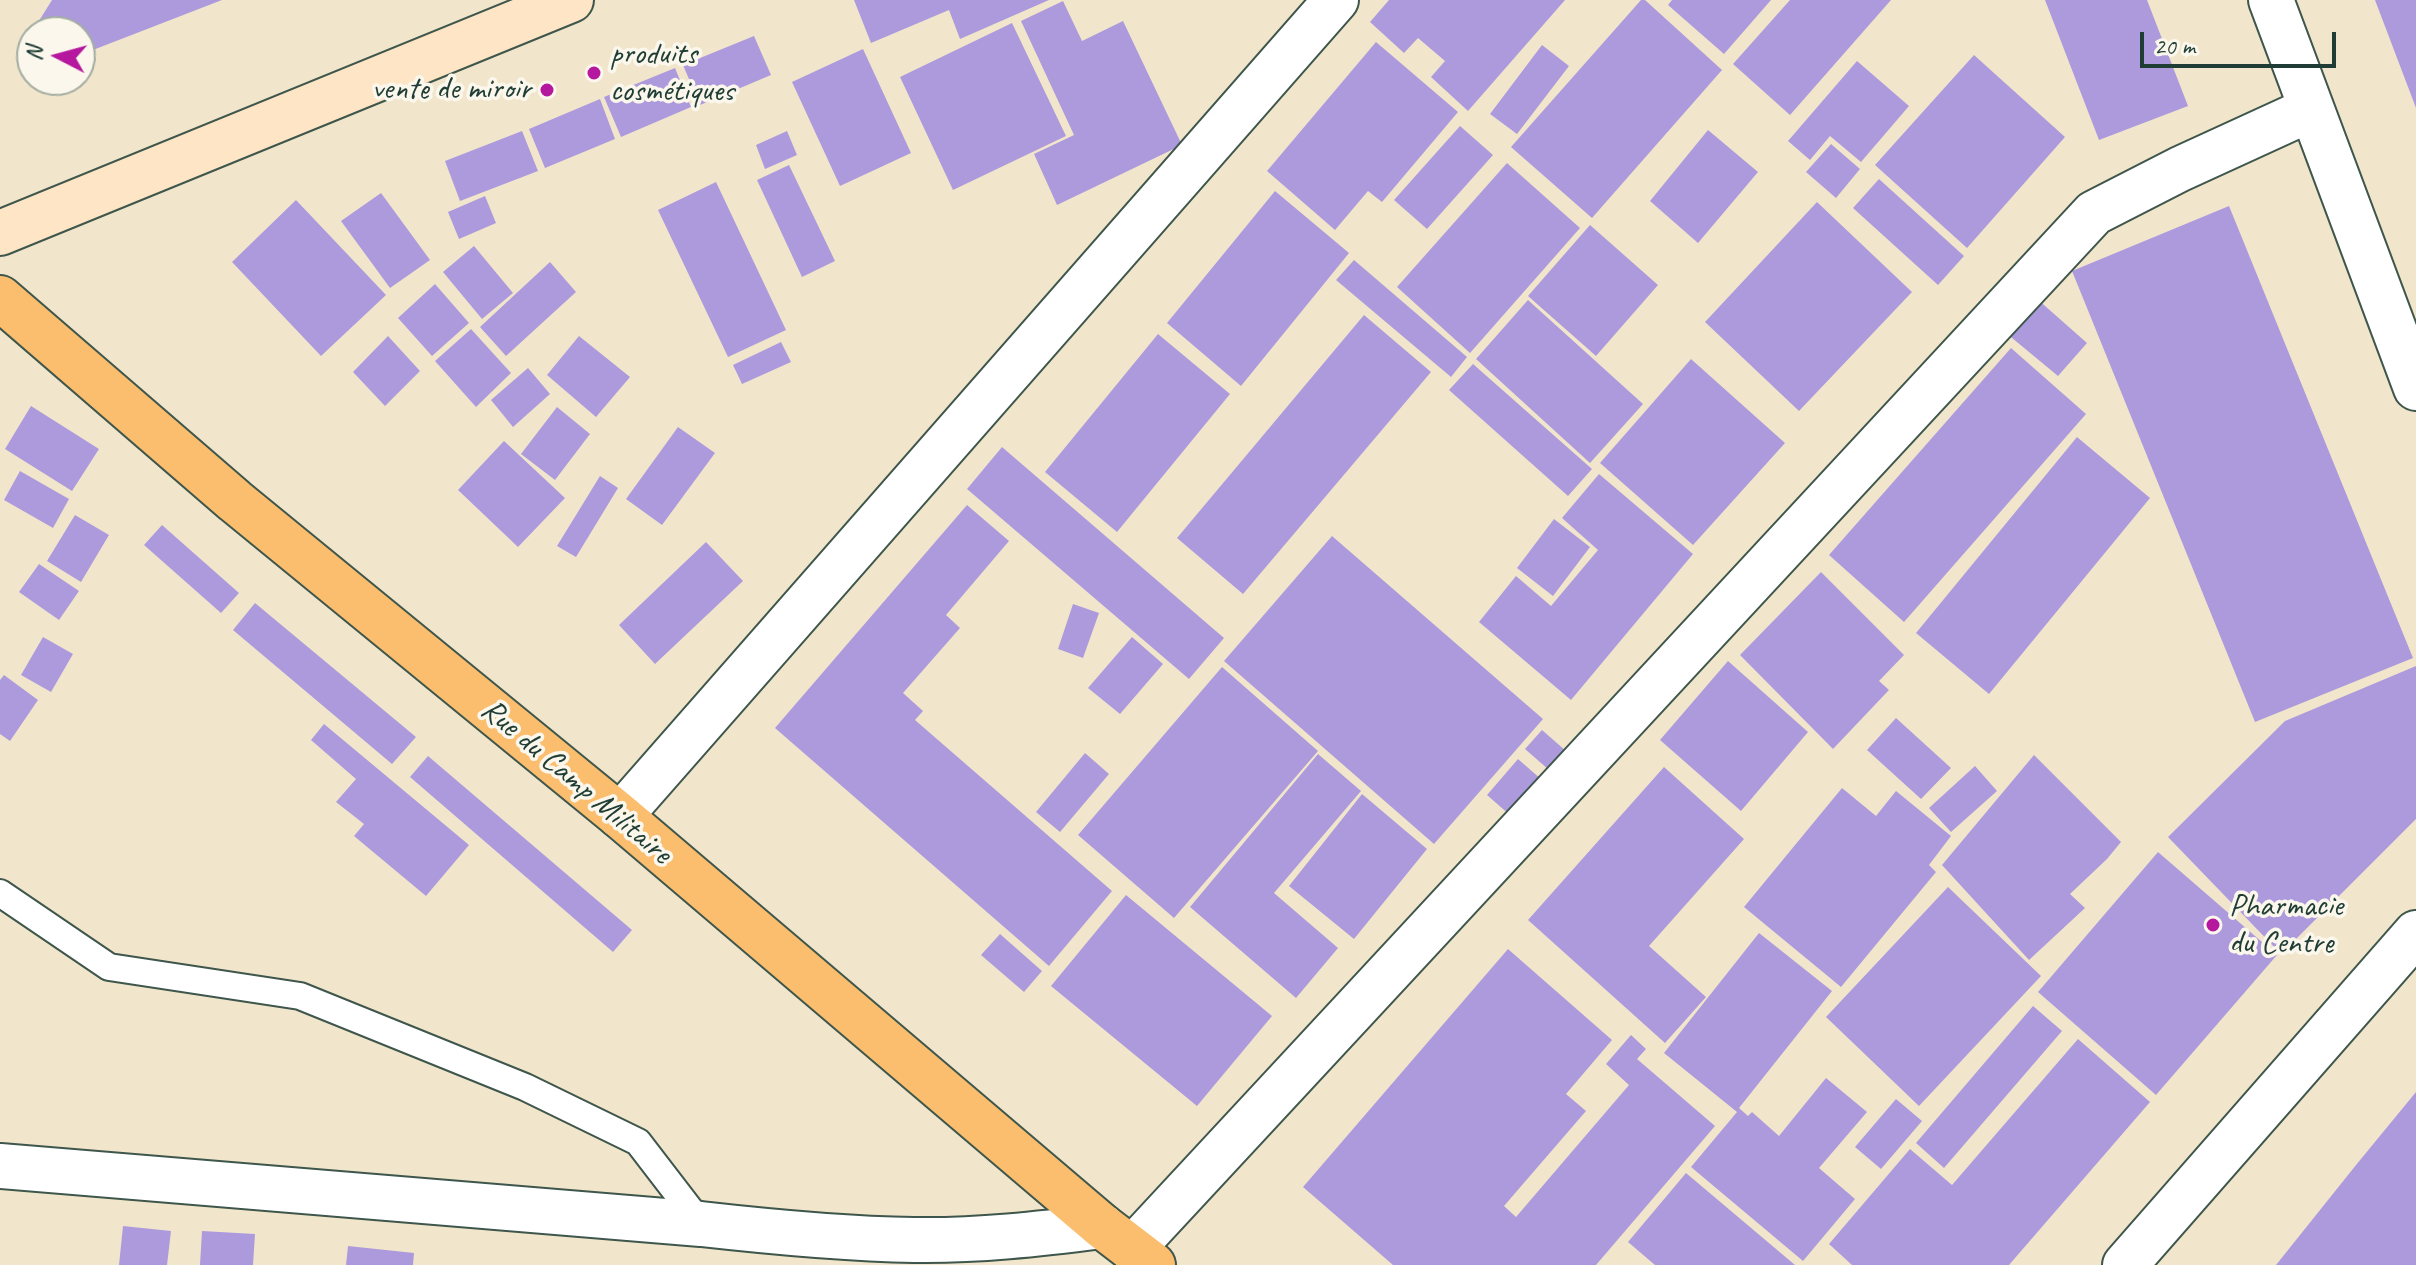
<!DOCTYPE html>
<meta charset="utf-8">
<style>
body{margin:0}
#map{position:relative;width:2416px;height:1265px;overflow:hidden;background:#f1e6cb;font-family:Caveat,sans-serif}
canvas{display:block}
.north{position:absolute;left:16px;top:16px;width:80px;height:80px;box-sizing:border-box;background:#fbf7ec;border:2px solid #a3ada2;border-radius:50%;rotate:276deg;font-size:22px;font-weight:700;line-height:32px;text-align:center;color:#1f3d34}
.north::after{content:'';display:block;margin:auto;width:28px;height:36px;background:#b5179e;clip-path:polygon(50% 0,100% 100%,50% 72%,0 100%)}
.scale{position:absolute;left:2140px;top:32px;width:196px;height:36px;box-sizing:border-box;border:4px solid #1f3d34;border-top:0;padding-left:10px;font-size:24px;line-height:28px;white-space:nowrap;color:#1f3d34;-webkit-text-stroke:6px #fbf7ec;paint-order:stroke}
</style>
<div id="map">
<canvas width="2416" height="1265"></canvas>
<div class="north">N</div>
<div class="scale">20 m</div>
</div>
<script>
const context = document.querySelector('canvas').getContext('2d');
context.lineJoin = 'round';
function fillPath(path, color) { context.fillStyle = color; context.fill(path, 'evenodd'); }
function stroke(path, color, width, dash) { context.strokeStyle = color; context.lineWidth = width; context.lineCap = dash ? 'butt' : 'round'; context.setLineDash(dash || []); context.stroke(path); }
function label(font, color, halo, rows, align = 'center') {
  context.font = font + ' Caveat,sans-serif'; context.lineWidth = 7; context.setLineDash([]); context.textBaseline = 'middle'; context.strokeStyle = halo; context.fillStyle = color; for (const [text, x, y, turn = 0] of rows) {
    context.save(); context.translate(x, y); context.rotate((+turn || 0) * Math.PI / 180); context.textAlign = isNaN(turn) ? turn : align; if (halo) context.strokeText(text, 0, 0); context.fillText(text, 0, 0); context.restore();
  }
}
fillPath(new Path2D(`
 M52,0H222L80,55V32H32Z
 M854,0H1049L960,39L949,10L871,43Z
 M1389,0H1565L1468,111L1431,77L1445,61L1418,38L1404,53L1370,22Z
 M1641,0H1645L1722,70L1592,218L1511,147Z
 M1672,0H1771L1724,54L1668,5Z
 M1790,0H1891L1790,115L1733,64Z
 M2045,0H2147L2188,106L2099,140Z
 M2375,0H2416V108Z
 M1063,1L1082,41L1123,21L1182,145L1057,205L1034,154L1074,135L1021,21Z
 M1012,23L1066,136L953,190L900,77Z
 M754,36L771,75L700,105L683,65Z
 M1376,42L1458,112L1382,202L1368,191L1335,230L1267,171Z
 M1542,45L1569,66L1517,134L1490,114Z
 M863,49L911,153L840,186L792,82Z
 M1974,55L2065,137L1967,248L1875,165Z
 M1857,61L1909,106L1861,162L1830,136L1810,160L1788,141Z
 M675,68L691,107L621,137L604,97Z
 M600,99L615,139L545,168L529,129Z
 M1460,126L1493,155L1427,229L1394,200Z
 M1708,130L1758,172L1698,243L1650,201Z
 M522,131L538,171L460,201L445,161Z
 M787,131L797,155L765,169L756,145Z
 M1831,144L1860,169L1836,198L1806,172Z
 M1507,163L1580,228L1470,353L1397,287Z
 M789,165L835,261L802,277L757,180Z
 M1879,179L1964,256L1938,285L1853,208Z
 M716,182L786,330L728,357L658,210Z
 M1275,191L1349,253L1241,386L1167,323Z
 M381,193L430,260L390,288L341,221Z
 M485,196L496,223L459,239L448,212Z
 M296,200L386,295L321,356L232,262Z
 M1817,202L1912,292L1799,411L1705,322Z
 M2229,206L2413,658L2255,722L2072,271Z
 M1590,225L1658,285L1596,356L1528,296Z
 M474,246L513,293L482,319L443,272Z
 M1354,260L1467,357L1451,377L1336,280Z
 M550,262L576,292L506,356L480,327Z
 M435,284L469,323L432,356L398,318Z
 M2036,298L2087,343L2058,376L2006,333Z
 M1528,300L1643,404L1590,463L1476,359Z
 M1364,315L1431,372L1243,594L1177,538Z
 M471,329L511,373L476,407L435,361Z
 M1158,334L1230,394L1117,532L1045,472Z
 M388,336L420,371L385,406L353,372Z
 M579,336L630,377L596,417L547,375Z
 M781,342L791,362L742,384L733,365Z
 M2011,348L2086,414L1904,622L1829,555Z
 M1691,359L1785,443L1693,545L1600,463Z
 M1473,364L1592,469L1568,496L1449,390Z
 M528,368L550,394L513,427L491,400Z
 M31,406L99,449L72,491L5,449Z
 M557,407L590,434L555,480L521,454Z
 M678,427L715,453L662,525L626,499Z
 M2077,437L2150,498L1989,694L1916,633Z
 M504,441L565,498L518,547L458,490Z
 M1002,447L1224,638L1189,679L967,489Z
 M20,471L69,499L53,528L4,500Z
 M1599,474L1693,554L1571,700L1479,622L1516,576L1551,606L1598,550L1562,518Z
 M600,476L618,488L576,557L557,546Z
 M967,505L1009,541L946,615L960,628L903,693L923,711L915,720L1112,891L1049,966L775,728Z
 M75,515L109,535L81,582L47,561Z
 M1554,519L1590,547L1553,596L1517,568Z
 M162,525L239,593L221,613L144,545Z
 M1332,536L1543,719L1434,844L1224,661Z
 M706,542L743,581L655,664L619,625Z
 M39,564L79,591L59,620L19,592Z
 M1821,572L1904,655L1879,681L1889,690L1833,749L1740,655Z
 M255,603L416,737L392,764L233,630Z
 M1073,604L1099,613L1083,658L1058,649Z
 M43,637L73,654L51,692L21,675Z
 M1132,637L1163,664L1120,714L1088,688Z
 M1728,661L1808,732L1741,811L1660,740Z
 M2416,666V819L2281,954L2168,837L2285,721Z
 M1222,667L1318,751L1174,918L1078,835Z
 M4,675L38,700L10,741L0,734V680Z
 M1896,718L1951,768L1921,799L1867,750Z
 M324,724L469,845L426,896L354,836L364,824L336,802L356,779L311,740Z
 M1542,730L1566,751L1549,770L1525,749Z
 M1085,753L1109,774L1060,832L1036,812Z
 M1318,754L1361,791L1274,893L1338,948L1296,998L1190,907Z
 M2034,755L2121,842L2107,859L2070,894L2085,908L2029,960L1942,865Z
 M428,756L632,930L613,952L410,777Z
 M1518,759L1542,780L1511,816L1487,795Z
 M1975,766L1997,791L1951,832L1929,808Z
 M1664,767L1744,839L1649,946L1706,997L1665,1043L1528,920Z
 M1842,788L1876,816L1896,791L1951,836L1929,865L1936,872L1841,987L1744,907Z
 M1362,794L1427,849L1354,939L1289,886Z
 M2158,852L2277,955L2156,1095L2038,992Z
 M1948,887L2041,976L1919,1106L1826,1017Z
 M1126,895L1272,1016L1197,1106L1051,986Z
 M1759,933L1832,991L1739,1108L1748,1116L1752,1112L1779,1136L1826,1078L1867,1112L1819,1168L1855,1199L1803,1261L1691,1167L1737,1112L1664,1053Z
 M1000,934L1042,971L1024,992L981,955Z
 M1508,949L1612,1040L1566,1094L1586,1111L1504,1206L1516,1217L1629,1085L1606,1064L1631,1035L1646,1049L1637,1059L1715,1126L1596,1265H1393L1303,1187Z
 M2033,1006L2062,1031L1944,1168L1916,1143Z
 M2078,1039L2150,1102L2009,1265H1852L1829,1244L1910,1149L1952,1185Z
 M2416,1092V1265H2276L2356,1165Z
 M1896,1099L1922,1121L1881,1169L1855,1147Z
 M1686,1173L1795,1265H1655L1628,1242Z
 M123,1226L171,1231L167,1265H119Z
 M202,1231L255,1234L253,1265H200Z
 M348,1246L414,1253L413,1265H346Z`), '#ad9add');
const service = new Path2D(`
 M0,893L109,967L300,996L525,1087L638,1142L701,1224`);
const minor = new Path2D(`
 M2271,0L2416,388
 M620,816L1336,0
 M0,1166L701,1224C772,1232 843,1239 914,1240C977,1241 1040,1234 1102,1226
 M1132,1249L2094,213L2180,169L2311,109
 M2125,1265L2416,933`);
const secondary = new Path2D(`
 M0,233L571,0`);
const primary = new Path2D(`
 M0,298L235,501L620,816L1102,1226L1153,1265`);
stroke(service, '#3e564b', 30);
stroke(minor, '#3e564b', 48);
stroke(secondary, '#3e564b', 48);
stroke(primary, '#3e564b', 48);
stroke(service, '#fff', 26);
stroke(minor, '#fff', 44);
stroke(secondary, '#fde5c5', 44);
stroke(primary, '#fbbd6e', 44);
for (const [x, y, r, color] of [
 [594,73,8,"#b5179e"],
 [547,90,8,"#b5179e"],
 [2213,925,8,"#b5179e"]
]) { const dot = new Path2D(); dot.arc(x, y, r, 0, 2 * Math.PI); context.fillStyle = color; context.fill(dot); stroke(dot, '#fbf7ec', 3); }
label('32px', '#1f3d34', '#fbf7ec', [
 ["produits",610,55],
 ["cosmétiques",610,92],
 ["vente de miroir",531,90,"right"],
 ["Pharmacie",2229,907],
 ["du Centre",2229,944]
], 'left');
label('32px', '#1f3d34', '#fbf7ec', [
 ["Rue du Camp Militaire",576,782,40]
]);
</script>
